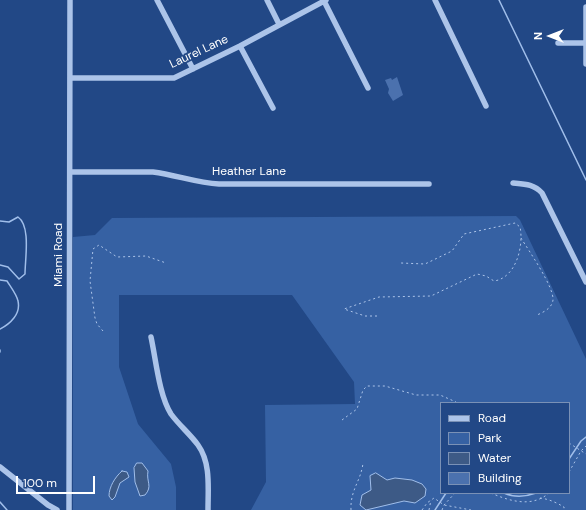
<!DOCTYPE html>
<style>
body{margin:0}
#map{position:relative;width:586px;height:510px;overflow:hidden;background:#224886;font-family:"DM Sans",sans-serif}
canvas{display:block}
.legend{position:absolute;left:440px;top:402px;width:130px;height:92px;box-sizing:border-box;background:#224886;border:1px solid #7a91b6;margin:0;padding:5px 7px;list-style:none;font-size:12px;color:#fff}
.legend li{display:flex;align-items:center;gap:8px;height:20px}
.legend b{width:20px;border:1px solid #7a91b6}
.north{position:absolute;left:530px;top:16px;width:40px;height:40px;-webkit-text-stroke:3px #224886;paint-order:stroke;rotate:270deg;font-size:11px;font-weight:700;line-height:16px;text-align:center;color:#fff}
.north::after{content:'';display:block;margin:auto;width:14px;height:18px;background:#fff;clip-path:polygon(50% 0,100% 100%,50% 72%,0 100%)}
.scale{position:absolute;left:16px;top:476px;width:79px;height:18px;box-sizing:border-box;border:2px solid #fff;border-top:0;padding-left:5px;font-size:12px;line-height:14px;white-space:nowrap;color:#fff;-webkit-text-stroke:3px #224886;paint-order:stroke}
</style>
<div id="map">
<canvas width="586" height="510"></canvas>
<ul class="legend">
<li><b style="height:5px;background:#acc4e9"></b>Road</li>
<li><b style="height:11px;background:#3661a3"></b>Park</li>
<li><b style="height:11px;background:#3d5a86"></b>Water</li>
<li><b style="height:11px;background:#4b71ae"></b>Building</li>
</ul>
<div class="north">N</div>
<div class="scale">100 m</div>
</div>
<script>
const context = document.querySelector('canvas').getContext('2d');
context.lineJoin = 'round';
function fillPath(path, color) { context.fillStyle = color; context.fill(path, 'evenodd'); }
function stroke(path, color, width, dash) { context.strokeStyle = color; context.lineWidth = width; context.lineCap = dash ? 'butt' : 'round'; context.setLineDash(dash || []); context.stroke(path); }
function label(font, color, halo, rows, align = 'center') {
  context.font = font + ' "DM Sans",sans-serif'; context.lineWidth = 3.5; context.setLineDash([]); context.textBaseline = 'middle'; context.strokeStyle = halo; context.fillStyle = color; for (const [text, x, y, turn = 0] of rows) {
    context.save(); context.translate(x, y); context.rotate((+turn || 0) * Math.PI / 180); context.textAlign = isNaN(turn) ? turn : align; if (halo) context.strokeText(text, 0, 0); context.fillText(text, 0, 0); context.restore();
  }
}
fillPath(new Path2D(`
 M516,216L520,220L586,359V510H251L266,482L265,405L355,404L354,382L292,295H119V367L138,424L171,464L176,487V510H73V237L95,235L112,218ZM441,403H569V493H441Z`), '#3661a3');
const water = new Path2D(`
 M137,463H142L148,471C146,482 153,486 145,495L140,496L135,482L134,468Z
 M122,471L127,472L129,477L120,483L115,497L112,500L109,496C109,487 115,477 122,471Z
 M376,473L387,480L395,478L412,480L422,484L426,489L425,496L415,503L404,501L366,510L360,505L362,495L371,490L370,476Z`);
fillPath(water, '#3d5a86');
stroke(water, '#a0beea', 1);
stroke(new Path2D(`
 M499,0L586,180
 M0,221L9,222L18,217C31,226 25,259 25,274L19,279L8,267L0,265
 M0,280L7,281C10,286 17,295 18,301C21,314 10,324 0,329
 M0,350V352
 M569,459L581,441L586,437
 M504,493C515,498 525,497 536,493
 M0,502L7,510
 M435,510L446,493`), '#a0beea', 1.5);
fillPath(new Path2D(`
 M397,77L403,95L393,101L388,93L389,89L385,80L391,78L392,80Z`), '#4b71ae');
stroke(new Path2D(`
 M521,238C529,251 554,287 553,300C552,308 544,312 537,315
 M377,316H365L344,309L379,297L431,296L477,274L486,276L494,281C516,278 524,246 520,227L515,223L464,234L452,251L425,264L401,263
 M103,331L97,324L95,318L90,281L93,249L99,245L117,257L146,256L166,263
 M342,420L357,409L363,390L367,386H385L416,395H440L456,402
 M569,443L586,454
 M569,472L581,451L586,446
 M491,493C509,501 532,508 549,493
 M540,498C549,499 557,503 564,507V510
 M351,510C350,490 361,481 363,463
 M422,510L427,503L434,498L444,505L471,510
 M429,510L431,500
 M442,510L444,505L455,493`), '#acc4e9', 1, [2, 3]);
stroke(new Path2D(`
 M157,0L193,69
 M267,0L279,24
 M435,0L486,106
 M324,1L368,88
 M586,7V64
 M558,43H585
 M240,46L273,108
 M70,78H174L240,46L326,0
 M70,172H153C176,175 197,183 219,184H429
 M513,183C525,184 534,184 542,193L586,282
 M151,337C156,360 159,395 171,414C179,425 190,434 198,445C211,463 208,488 208,510
 M0,467L48,505L57,510
 M69,510L70,0`), '#acc4e9', 5.5);
label('12px', '#fff', '#224886', [
 ["Laurel Lane",199,52,-25],
 ["Heather Lane",249,172],
 ["Miami Road",59,255,-90]
]);
</script>
